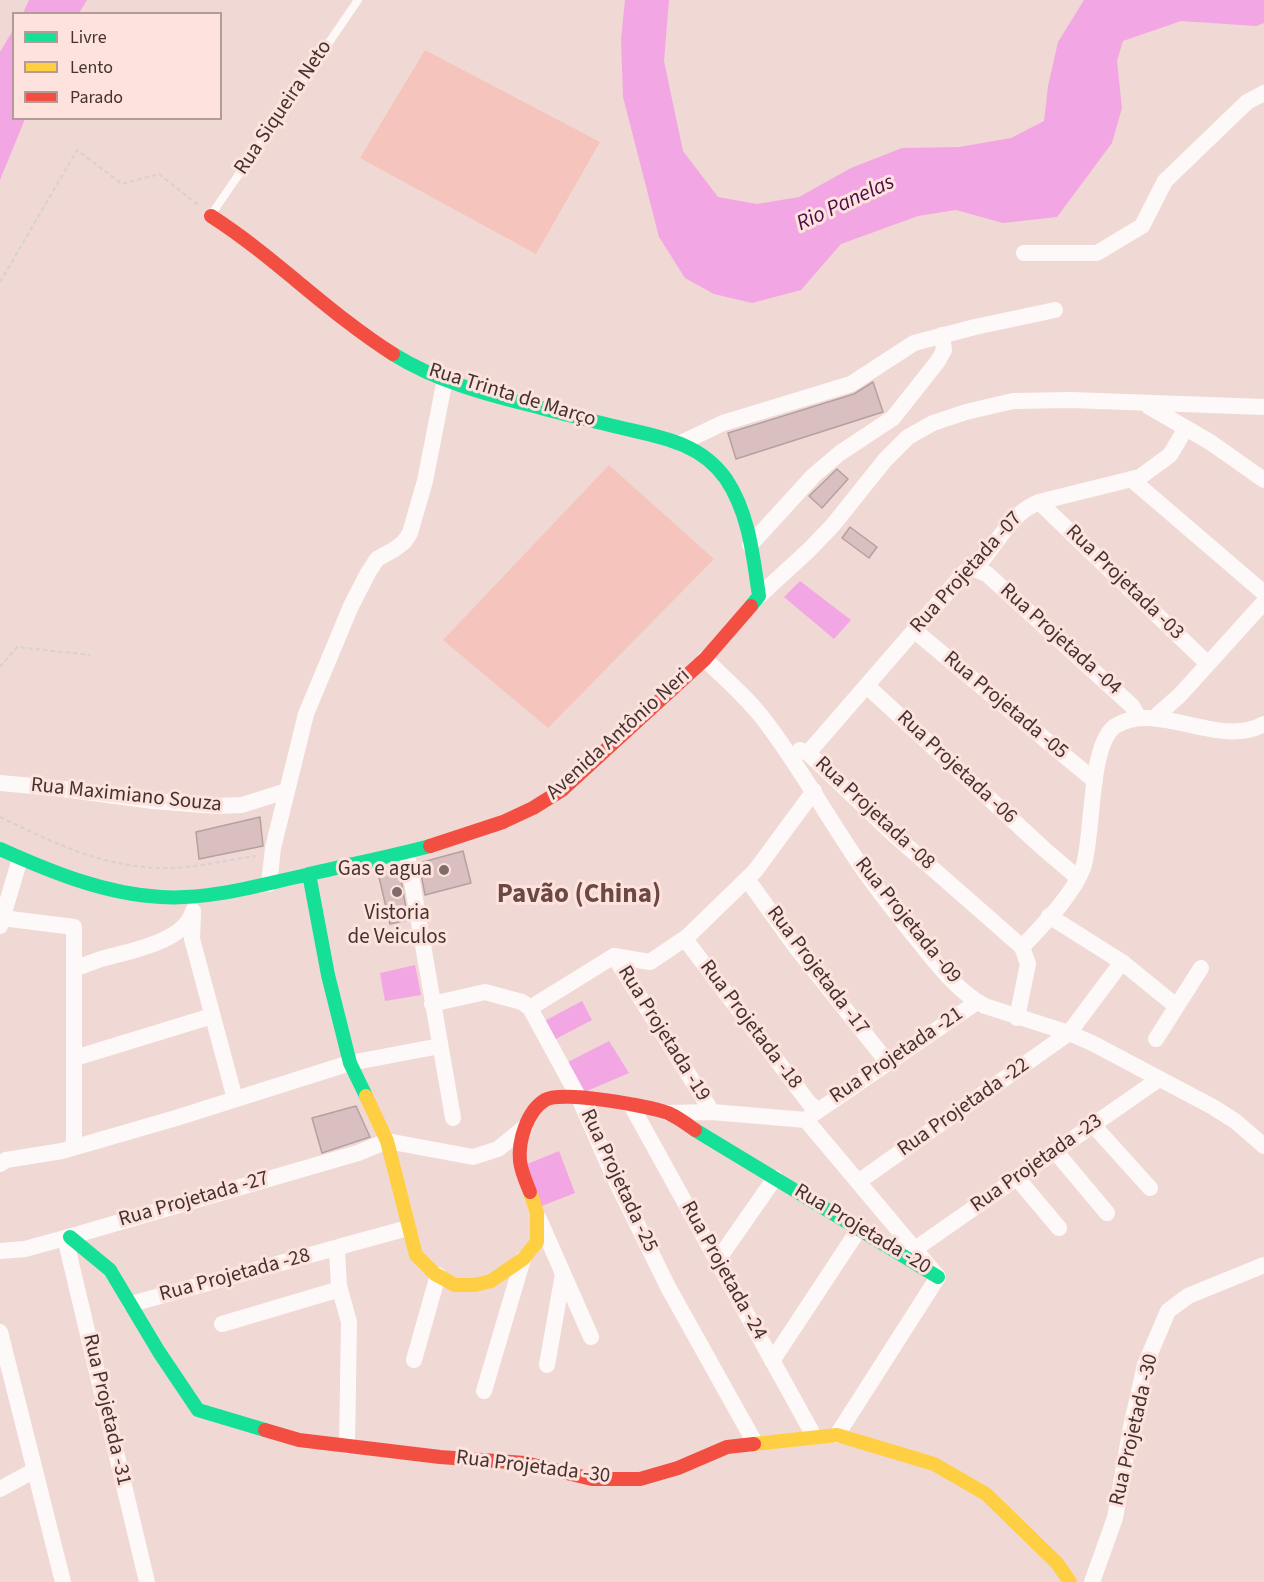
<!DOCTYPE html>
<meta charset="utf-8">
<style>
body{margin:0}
#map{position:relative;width:1264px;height:1582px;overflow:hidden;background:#f0d8d4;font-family:"Source Sans 3",sans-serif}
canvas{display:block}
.legend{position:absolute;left:12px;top:12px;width:210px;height:108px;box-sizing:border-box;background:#fde2dd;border:2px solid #b39c98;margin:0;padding:8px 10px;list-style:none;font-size:18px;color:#443330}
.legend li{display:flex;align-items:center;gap:12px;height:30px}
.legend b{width:30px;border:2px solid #b39c98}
</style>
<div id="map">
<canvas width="1264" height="1582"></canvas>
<ul class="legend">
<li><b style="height:8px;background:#16e098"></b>Livre</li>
<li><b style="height:8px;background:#ffcf43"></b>Lento</li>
<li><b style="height:8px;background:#f24e42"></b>Parado</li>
</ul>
</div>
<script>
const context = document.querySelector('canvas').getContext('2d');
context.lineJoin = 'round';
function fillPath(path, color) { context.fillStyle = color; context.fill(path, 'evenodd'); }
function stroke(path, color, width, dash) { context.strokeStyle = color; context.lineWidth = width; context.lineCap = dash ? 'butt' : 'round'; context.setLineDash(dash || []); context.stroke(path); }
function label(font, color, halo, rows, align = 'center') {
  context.font = font + ' "Source Sans 3",sans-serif'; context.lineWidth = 6; context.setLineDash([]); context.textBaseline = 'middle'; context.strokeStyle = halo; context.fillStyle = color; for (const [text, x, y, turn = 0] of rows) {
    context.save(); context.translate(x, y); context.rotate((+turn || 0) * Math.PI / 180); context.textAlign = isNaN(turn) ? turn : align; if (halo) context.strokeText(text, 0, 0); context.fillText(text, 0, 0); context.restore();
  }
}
fillPath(new Path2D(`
 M425,50L600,142L536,254L360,158Z
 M609,465L714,559L548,728L443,640Z`), '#f5c5bd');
fillPath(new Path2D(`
 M29,0H87L79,13H23Z
 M625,0H669L664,61L683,151L718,197L757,204L799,197L851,168L902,148L959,147L1011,138L1044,121L1048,86L1058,42L1084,0H1264V23L1256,26L1181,21L1123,41L1117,61L1122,108L1112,143L1057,217L1003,223L956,210L918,216L841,244L801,290L752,303L714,294L685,278L659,237L623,97L621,39Z
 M13,30L14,118L25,119L0,180V52Z
 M800,581L851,620L834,639L784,597Z
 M415,965L421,995L385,1001L380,973Z
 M582,1001L592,1020L550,1042L539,1024Z
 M609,1041L629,1073L580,1094L564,1064Z
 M559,1151L575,1193L539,1207L525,1165Z`), '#f3a6e4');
const building = new Path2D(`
 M873,382L883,412L736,459L728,433L854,394Z
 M837,469L848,479L822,508L809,496Z
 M850,527L877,547L869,558L842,538Z
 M260,817L263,846L199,859L196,832Z
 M463,851L471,883L425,895L419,863Z
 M399,868L408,920L390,924L378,873Z
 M356,1106L370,1137L322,1153L312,1118Z`);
fillPath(building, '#d9bfbf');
stroke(building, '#b4a1a0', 1.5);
stroke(new Path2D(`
 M0,282L77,150L122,184L159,174L198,205
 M0,667L17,647L90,655
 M0,817C52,842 102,867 161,868C192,869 225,860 256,856`), '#d8d1d1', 2, [4.5, 3]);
stroke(new Path2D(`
 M211,215L358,0`), '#fdf9f9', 8);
stroke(new Path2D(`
 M1024,253H1097L1142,226L1165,181L1247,102L1264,93
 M1148,406L1210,442L1264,480
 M681,443L723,423L851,384L914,343L975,327L1055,310
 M1131,479L1264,593
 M1039,502L1208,664
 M750,545L814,475L840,453L893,418L938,361L944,350L942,335
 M975,569L987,574L1132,706L1139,718
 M759,596L809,550L833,525L885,460L908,437L933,423L966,412L1013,401L1071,400L1264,407
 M915,631L1095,781
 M705,659C726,680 750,700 768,725C798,765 823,809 851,851C871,883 896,913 920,943C938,965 959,993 985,1006L1069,1033L1092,1043L1213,1107L1235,1121L1264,1146
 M867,686L1044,849L1078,878
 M1154,718L1180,695L1264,602
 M800,750L808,753L892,833L1022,947
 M808,753L965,572C969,570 974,570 977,566C998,544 1009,514 1039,502L1140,477L1170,455L1186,428
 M0,783L55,788L153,801L217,806L242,805L286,791
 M407,853L453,1118
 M747,879L795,946L888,1063
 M269,884L273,848L306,714L351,606L368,573L377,559L395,549L404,542L410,533L425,481L445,379
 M193,913L192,939L235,1099
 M1049,916L1122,962L1176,1006
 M2,918L74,927V1146
 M0,926L20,859
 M685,939L809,1103L818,1110
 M614,956L712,1112
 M75,968C84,966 92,962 101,959C129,951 185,942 193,911
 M432,1004L485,992L522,1002L530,1008L579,1098L613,1175L668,1287L755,1443
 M530,1008L614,956L650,962L687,937L755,871L814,791
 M1017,1018L1028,964L1022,947C1042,926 1073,895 1083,868C1094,836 1088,741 1117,725C1161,701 1219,749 1264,724
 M1156,1039L1201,968
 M75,1058L212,1016
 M631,1105L814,1436
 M668,1113L712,1112L806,1120L938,1277L837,1435
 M809,1117L977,1002
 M1093,1125L1150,1188
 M1055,1151L1107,1213
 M0,1164L6,1160L62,1151L176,1118L350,1063L440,1046
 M1017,1178L1059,1228
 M858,1182L1069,1033L1122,962
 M539,1219L591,1337
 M65,1238L147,1582
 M915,1249L1159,1079
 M0,1251L25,1249L65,1238L358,1153L387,1141L473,1157L498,1149L525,1127
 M717,1261L775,1178
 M131,1304L339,1247
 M222,1324L340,1289
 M0,1332L63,1582
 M414,1360L438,1275
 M772,1361L859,1229
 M547,1365L563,1274
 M484,1391L523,1259
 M347,1446L349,1322L339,1286L337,1251L342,1246L408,1228
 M0,1489L35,1470
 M1092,1582L1115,1518L1131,1427L1145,1365L1168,1311L1188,1296L1264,1265`), '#fdf9f9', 16);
stroke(new Path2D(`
 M393,354C436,381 488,395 538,407C566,415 594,421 622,428C661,437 701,443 726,479C749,513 753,556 759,596L751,606
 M0,849C51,872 105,894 161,897C210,900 259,885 306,875C347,865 389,857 430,846
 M309,874L328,975L350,1063L366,1096
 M695,1130L938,1277
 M70,1237L110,1270L159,1352L198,1410L265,1430`), '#16e098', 14);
stroke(new Path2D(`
 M366,1096L387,1141L416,1255L435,1274L455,1285H475L491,1281L523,1259L537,1242V1213L530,1192
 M754,1444L837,1435L934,1464L986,1494L1057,1563L1070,1582`), '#ffcf43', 14);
stroke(new Path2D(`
 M211,216C275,257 328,313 393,354
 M430,846L503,822L533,808L562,790L705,659L751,606
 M530,1192C526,1182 521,1171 520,1161C518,1141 527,1111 545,1100C561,1090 649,1106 668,1113C677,1117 687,1124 695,1130
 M265,1430L299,1440L440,1457L525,1463L592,1479H640L678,1468L727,1447L754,1444`), '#f24e42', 14);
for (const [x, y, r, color] of [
 [444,870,6,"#806d69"],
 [397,892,6,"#806d69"]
]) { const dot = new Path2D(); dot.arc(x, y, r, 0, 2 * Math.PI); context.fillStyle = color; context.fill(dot); stroke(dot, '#fde2dd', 2); }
label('21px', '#443330', '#fde2dd', [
 ["Rua Siqueira Neto",284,108,-56],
 ["Rua Trinta de Março",512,396,17],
 ["Rua Projetada -07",967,573,-48],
 ["Rua Projetada -03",1124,583,44],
 ["Rua Projetada -04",1060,640,42],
 ["Rua Projetada -05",1005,706,40],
 ["Avenida Antônio Neri",619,735,-42],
 ["Rua Projetada -06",956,768,43],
 ["Rua Maximiano Souza",126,796,6],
 ["Rua Projetada -08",874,814,43],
 ["Rua Projetada -09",907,921,51],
 ["Rua Projetada -17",817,971,53],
 ["Rua Projetada -18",750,1025,53],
 ["Rua Projetada -19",663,1034,58],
 ["Rua Projetada -21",897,1056,-34],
 ["Rua Projetada -22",964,1108,-35],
 ["Rua Projetada -23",1037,1164,-35],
 ["Rua Projetada -25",618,1181,65],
 ["Rua Projetada -27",194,1200,-16],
 ["Rua Projetada -20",862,1230,31],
 ["Rua Projetada -24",723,1271,61],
 ["Rua Projetada -28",235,1276,-15],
 ["Rua Projetada -31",106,1410,77],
 ["Rua Projetada -30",1135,1430,-77],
 ["Rua Projetada -30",533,1468,7]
]);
label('21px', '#443330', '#fde2dd', [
 ["Gas e agua",432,870],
 ["Vistoria",397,914,"center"],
 ["de Veiculos",397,938,"center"]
], 'right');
label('italic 22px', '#4a0c47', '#fde2dd', [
 ["Rio Panelas",846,204,-25]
]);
label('bold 27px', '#6c4842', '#fde2dd', [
 ["Pavão (China)",579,896]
]);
</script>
